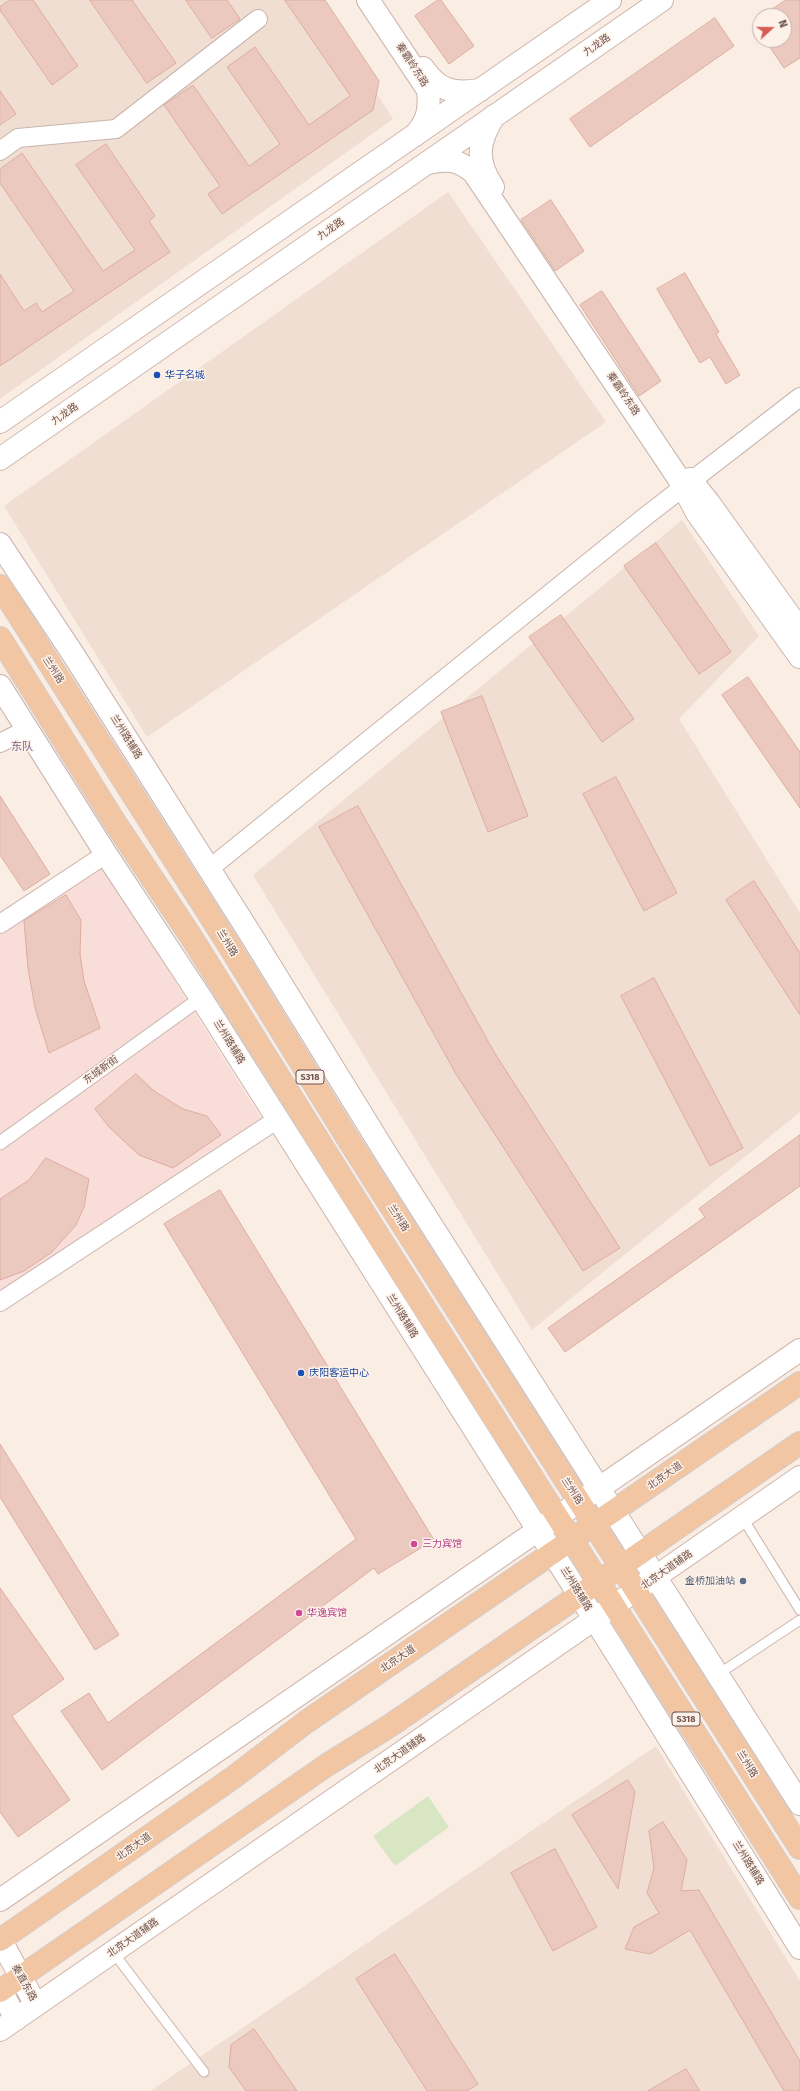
<!DOCTYPE html>
<meta charset="utf-8">
<style>
body{margin:0}
#map{position:relative;width:800px;height:2091px;overflow:hidden;background:#faede4;font-family:"Fira Sans",sans-serif}
canvas{display:block}
.north{position:absolute;left:752px;top:8px;width:40px;height:40px;box-sizing:border-box;background:#fdf2ea;border:1px solid #c4b2ab;border-radius:50%;rotate:69deg;font-size:11px;font-weight:700;line-height:16px;text-align:center;color:#6f534c}
.north::after{content:'';display:block;margin:auto;width:14px;height:18px;background:#d85b55;clip-path:polygon(50% 0,100% 100%,50% 72%,0 100%)}
</style>
<div id="map">
<canvas width="800" height="2091"></canvas>
<div class="north">N</div>
</div>
<script>
const context = document.querySelector('canvas').getContext('2d');
context.lineJoin = 'round';
function fillPath(path, color) { context.fillStyle = color; context.fill(path, 'evenodd'); }
function stroke(path, color, width, dash) { context.strokeStyle = color; context.lineWidth = width; context.lineCap = dash ? 'butt' : 'round'; context.setLineDash(dash || []); context.stroke(path); }
function label(font, color, halo, rows, align = 'center') {
  context.font = font + ' "Fira Sans","Noto Sans SC",sans-serif'; context.lineWidth = 3; context.setLineDash([]); context.textBaseline = 'middle'; context.strokeStyle = halo; context.fillStyle = color; for (const [text, x, y, turn = 0] of rows) {
    context.save(); context.translate(x, y); context.rotate((+turn || 0) * Math.PI / 180); context.textAlign = isNaN(turn) ? turn : align; if (halo) context.strokeText(text, 0, 0); context.fillText(text, 0, 0); context.restore();
  }
}
fillPath(new Path2D(`
 M0,0H317L393,119L0,399Z
 M448,192L606,422L147,737L4,506Z
 M682,520L759,636L679,719L800,913V1112L532,1330L253,875Z
 M656,1746L800,1981V2091H150Z`), '#f0ded3');
fillPath(new Path2D(`
 M102,865L263,1121L0,1294V929Z`), '#f9ddd9');
fillPath(new Path2D(`
 M428,1796L449,1827L395,1866L373,1836Z`), '#d8e6c4');
const building = new Path2D(`
 M10,0H33L78,66L52,85L0,10V7Z
 M90,0H132L176,63L147,83Z
 M186,0H227L240,19L212,38Z
 M285,0H325L379,81L373,110L222,214L208,194L220,186L164,105L193,85L249,166L280,144L227,67L255,47L309,125L350,96Z
 M438,0H441L474,46L449,64L415,16Z
 M786,0H800V58L784,68L765,40H784V16H762Z
 M715,18L734,46L590,147L570,119Z
 M0,91L16,114L0,125Z
 M106,144L155,216L149,221L170,252L0,366V274L24,311L36,303L42,312L74,291L0,183V169L22,153L103,271L135,250L76,165Z
 M551,200L584,251L555,271L521,220Z
 M685,273L719,332L716,334L740,375L726,384L710,357L700,363L657,289Z
 M602,291L661,381L639,396L580,305Z
 M656,543L731,652L699,674L624,566Z
 M561,615L634,719L602,742L529,637Z
 M748,677L800,752V808L722,695Z
 M482,696L528,816L488,832L441,712Z
 M616,777L677,893L644,911L583,794Z
 M0,796L50,874L24,891L0,855Z
 M358,806L494,1052L620,1248L583,1271L456,1074L319,827Z
 M754,881L800,953V1015L726,900Z
 M66,895L81,920L80,954L84,981L100,1028L49,1053L35,1008L28,968L24,921Z
 M654,978L743,1148L710,1166L621,996Z
 M136,1074L154,1091L183,1109L207,1116L221,1135L173,1168L139,1155L109,1127L95,1109Z
 M800,1135V1186L565,1352L548,1328L705,1217L699,1209Z
 M46,1158L89,1179L84,1207L76,1225L52,1252L24,1271L0,1280V1199L29,1180Z
 M220,1190L434,1540L378,1574L374,1568L102,1770L61,1711L89,1693L108,1723L356,1539L164,1224Z
 M0,1444L119,1635L95,1650L0,1497Z
 M0,1588L64,1679L12,1716L70,1800L18,1837L0,1812Z
 M628,1780L635,1792L618,1889L572,1815Z
 M663,1822L687,1860L681,1891L699,1890L800,2061V2091H784L690,1930L650,1954L625,1949L634,1927L659,1913L647,1893L654,1868L649,1831Z
 M555,1849L597,1927L553,1951L511,1873Z
 M395,1954L478,2084L467,2091H427L356,1979Z
 M254,2029L297,2091H246L229,2067L231,2045Z
 M686,2069L700,2091H648Z`);
fillPath(building, '#ecc9be');
stroke(building, '#ddada0', 1);
const service = new Path2D(`
 M742,1517L800,1610
 M717,1675L800,1620
 M113,1952L204,2072`);
const pedestrian = new Path2D(`
 M0,1143L201,998`);
const minor = new Path2D(`
 M0,151L18,138L116,129L258,19
 M0,743L28,729
 M209,869L646,516L800,397
 M0,924L106,854
 M0,1302L278,1119`);
const tertiary = new Path2D(`
 M368,0L428,90C430,109 428,121 415,135
 M423,68C439,91 453,94 480,90
 M427,163C448,159 458,159 474,173L679,479L697,513L800,657
 M493,187C475,160 478,142 494,116
 M690,479L709,503L800,630
 M0,544L73,654L251,935L388,1157L800,1804
 M0,686L106,854L201,998L611,1645L800,1948
 M0,1939L36,2005
 M0,1989L16,2019`);
const secondary = new Path2D(`
 M0,422L610,0
 M0,459L662,0
 M0,1900L800,1350
 M0,2030L800,1477`);
const primary = new Path2D(`
 M0,586L228,944L348,1139L800,1848
 M0,638L116,824L190,935L374,1229L800,1898
 M0,1940L234,1777L306,1722L800,1383
 M0,1991L327,1765L391,1725L800,1443`);
stroke(service, '#c9b4ac', 11);
stroke(pedestrian, '#c9b4ac', 15);
stroke(minor, '#c9b4ac', 20);
stroke(tertiary, '#c9b4ac', 24);
stroke(secondary, '#ceb5ac', 24);
stroke(primary, '#d4cbc9', 24);
stroke(service, '#fff', 9);
stroke(pedestrian, '#fff', 13);
stroke(minor, '#fff', 18);
stroke(tertiary, '#fff', 22);
stroke(secondary, '#fff', 22);
stroke(primary, '#f2c6a2', 22);
for (const [x, y, r, color] of [
 [157,375,4,"#1a4fb4"],
 [301,1373,4,"#1a4fb4"],
 [414,1544,4,"#d1479c"],
 [743,1581,4,"#5c6f8a"],
 [299,1613,4,"#d1479c"]
]) { const dot = new Path2D(); dot.arc(x, y, r, 0, 2 * Math.PI); context.fillStyle = color; context.fill(dot); stroke(dot, '#fdf2ea', 1.5); }
for (const [x, y, w] of [
 [310,1077,28],
 [686,1719,28]
]) { const box = new Path2D(); box.roundRect(x - w / 2, y - 7, w, 14, 3); context.fillStyle = '#fdf2ea'; context.fill(box); stroke(box, '#6f534c', 1); }
label('bold 9px', '#6f534c', null, [
 ["S318",310,1077],
 ["S318",686,1719]
]);
label('10px', '#6f534c', '#fdf2ea', [
 ["九龙路",597,45,-35],
 ["秦霸岭东路",412,65,57],
 ["九龙路",331,229,-35],
 ["秦霸岭东路",623,394,56],
 ["九龙路",65,414,-35],
 ["兰州路",53,670,57],
 ["兰州路辅路",126,737,58],
 ["兰州路",227,943,58],
 ["兰州路辅路",229,1042,58],
 ["东城新街",101,1070,-36],
 ["兰州路",398,1218,57],
 ["兰州路辅路",402,1316,58],
 ["北京大道",665,1476,-35],
 ["兰州路",572,1491,57],
 ["北京大道辅路",667,1570,-35],
 ["兰州路辅路",576,1589,58],
 ["北京大道",398,1659,-34],
 ["北京大道辅路",400,1754,-35],
 ["兰州路",747,1764,58],
 ["北京大道",134,1847,-35],
 ["兰州路辅路",748,1863,58],
 ["北京大道辅路",133,1938,-35],
 ["秦直东路",24,1983,61]
]);
label('10px', '#164399', '#fdf2ea', [
 ["华子名城",165,375],
 ["庆阳客运中心",309,1373]
], 'left');
label('10px', '#b23c85', '#fdf2ea', [
 ["三力宾馆",422,1544],
 ["华逸宾馆",307,1613]
], 'left');
label('10px', '#4e5e75', '#fdf2ea', [
 ["金桥加油站",735,1581]
], 'right');
label('11px', '#78648c', '#fdf2ea', [
 ["东队",22,747]
]);
</script>
